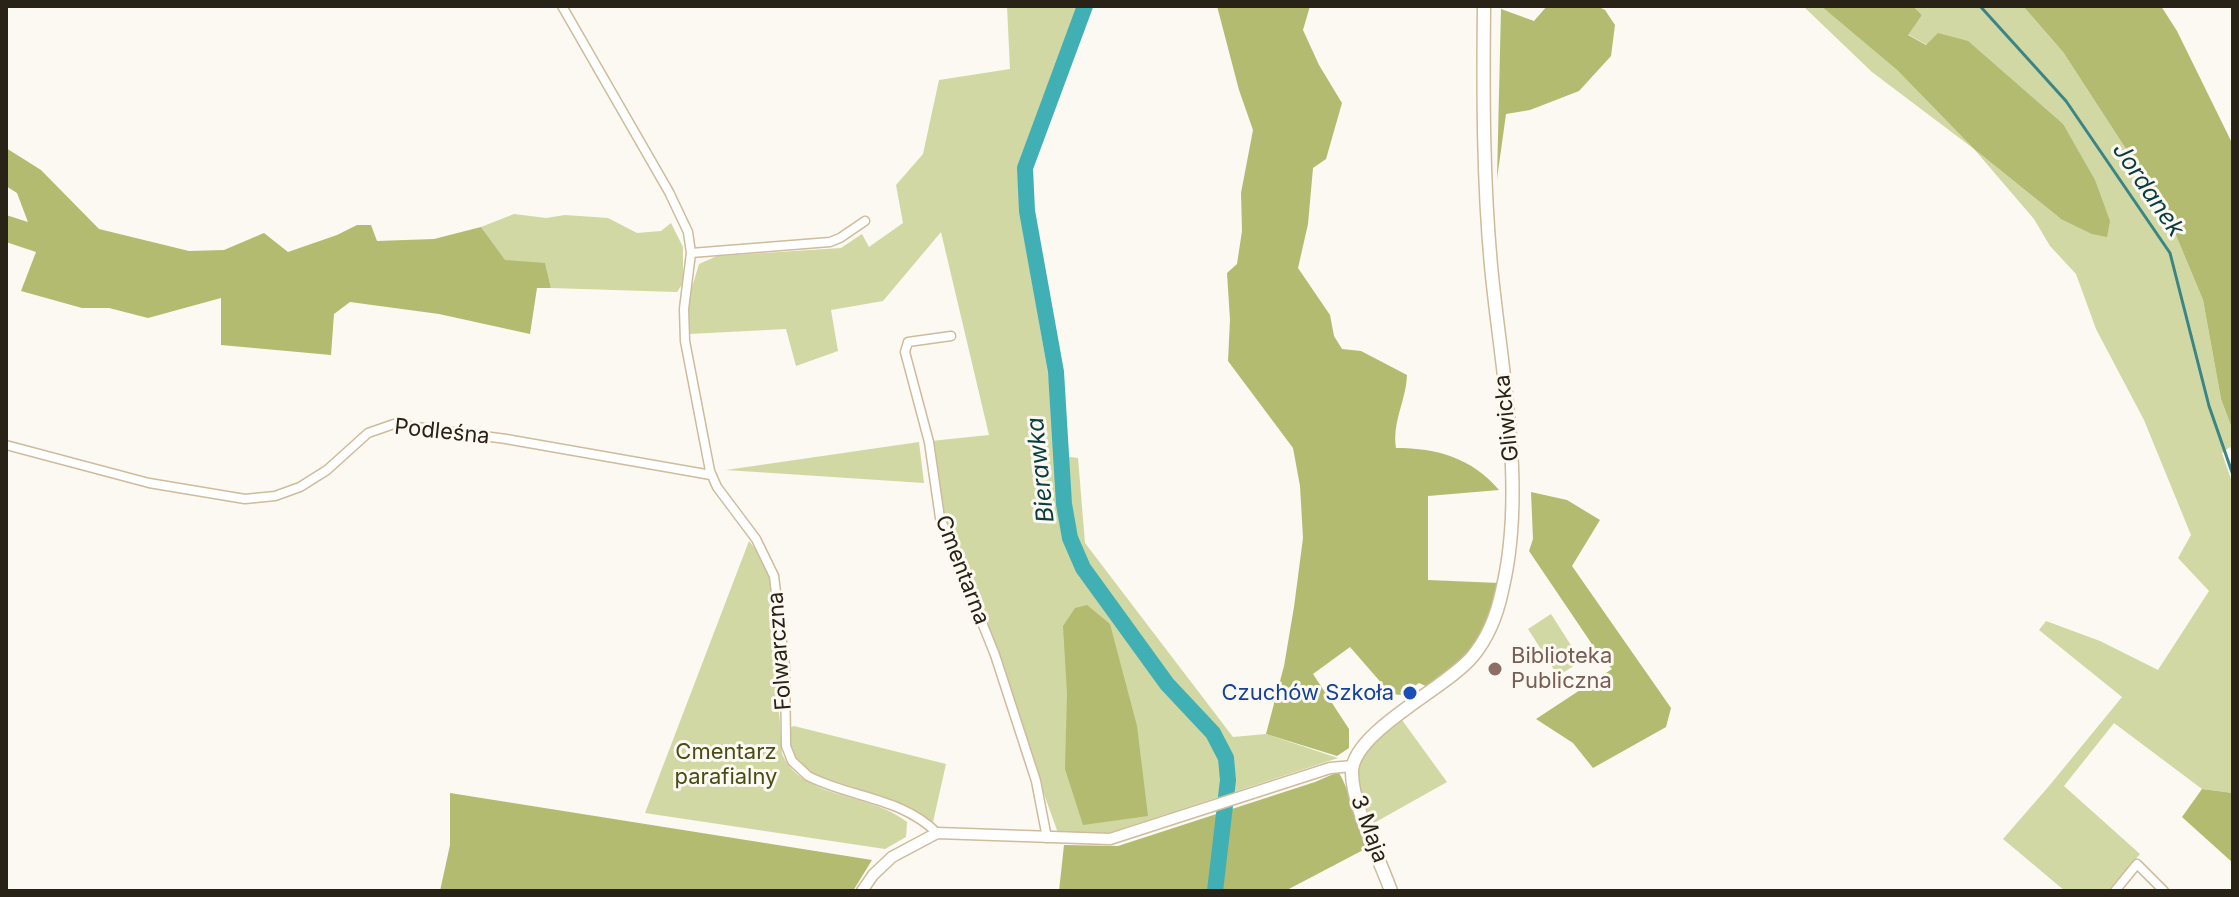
<!DOCTYPE html>
<meta charset="utf-8">
<style>
body{margin:0}
#map{position:relative;width:2239px;height:897px;overflow:hidden;background:#fcf8f2;font-family:Inter,sans-serif}
canvas{display:block}
.frame{position:absolute;inset:0;border:8px solid #292216;pointer-events:none}
</style>
<div id="map">
<canvas width="2239" height="897"></canvas>
<div class="frame"></div>
</div>
<script>
const context = document.querySelector('canvas').getContext('2d');
context.lineJoin = 'round';
function fillPath(path, color) { context.fillStyle = color; context.fill(path, 'evenodd'); }
function stroke(path, color, width, dash) { context.strokeStyle = color; context.lineWidth = width; context.lineCap = dash ? 'butt' : 'round'; context.setLineDash(dash || []); context.stroke(path); }
function label(font, color, halo, rows, align = 'center') {
  context.font = font + ' Inter,sans-serif'; context.lineWidth = 6; context.setLineDash([]); context.textBaseline = 'middle'; context.strokeStyle = halo; context.fillStyle = color; for (const [text, x, y, turn = 0] of rows) {
    context.save(); context.translate(x, y); context.rotate((+turn || 0) * Math.PI / 180); context.textAlign = isNaN(turn) ? turn : align; if (halo) context.strokeText(text, 0, 0); context.fillText(text, 0, 0); context.restore();
  }
}
fillPath(new Path2D(`
 M1007,6H1079L1025,152L1020,213L1051,391L1054,455L1078,458L1085,543L1233,737L1266,734L1338,758L1105,834L1058,833L944,516C939,490 938,466 931,441L989,435L941,232L883,301L831,310L838,351L796,366L786,329L689,334L687,304L699,264L717,256L841,248L862,234L869,247L903,223L896,185L923,154L939,80L1010,69Z
 M1803,6H1821L1838,20L1897,70L1974,149L2061,219L1927,45L1907,34L1922,15L1913,6H2023L2063,52L2165,209L2203,300L2221,399L2233,431V456L2230,447L2222,453L2233,485V793L2202,789L2114,723L2064,786L2140,854L2109,891H2065L2003,839L2049,786L2122,697L2039,630L2046,621L2100,641L2158,670L2209,591L2178,558L2191,535L2144,420L2096,329L2076,274L2050,246L2034,219L1974,149L1872,72Z
 M514,214L546,218L565,215L608,218L637,233L661,231L671,223L683,247V283L677,292L551,288L545,264L505,261L481,227Z
 M919,442L924,483L726,470Z
 M749,541L769,566L782,754C804,801 867,791 907,822L906,837L885,849L645,813Z
 M1551,614L1581,661L1558,676L1528,629Z
 M1402,720L1447,782L1374,823C1346,770 1356,754 1402,720Z
 M794,726L946,764L933,822L892,800L808,772L794,759L789,741V728Z`), '#d1d8a4');
fillPath(new Path2D(`
 M1217,6H1310L1303,30L1319,65L1342,103L1326,159L1313,168L1308,224L1298,268L1330,315L1334,336L1342,349L1361,351L1407,375C1406,401 1392,422 1396,448C1437,448 1472,458 1499,490L1428,496V580L1499,583C1484,638 1473,652 1428,687L1419,683L1401,695L1391,694L1350,647L1313,674L1349,729V748L1337,756L1266,734L1284,666L1294,607L1303,538L1300,486L1293,448L1228,361L1230,320L1227,273L1237,264L1242,231L1241,193L1253,130L1239,90Z
 M1547,6H1597L1605,10L1615,25L1611,56L1579,91L1530,110L1506,114L1497,179L1501,9L1534,21Z
 M1821,6H1913L1922,15L1908,35L1926,45L1938,33L1968,41L2063,124L2095,180L2110,221L2107,237L2092,234L2061,219L1974,149L1897,70Z
 M2023,6H2161L2177,31L2233,145V431L2221,399L2203,300L2165,209L2063,52Z
 M6,148L41,170L99,229L189,251L224,250L264,233L288,252L337,235L357,225H371L377,241L434,239L481,227L505,260L545,263L551,288H537L530,334L439,314L350,302L334,314L331,355L221,345V298L148,318L109,308H82L21,291L36,252L6,242V215L28,222L17,193L6,186Z
 M1531,492L1567,500L1600,520L1572,566L1671,708L1666,727L1593,768L1573,743L1536,719L1612,669L1600,656L1529,551L1533,539Z
 M1087,605L1110,624L1137,726L1148,816L1083,825L1065,769L1067,693L1063,626L1075,608Z
 M1338,772C1345,778 1362,834 1367,848L1285,891H1059L1064,845L1118,846L1315,782Z
 M2202,789L2233,793V863L2182,817Z
 M450,793L872,860L853,891H440L450,845Z`), '#b2bb70');
stroke(new Path2D(`
 M1980,6L2066,101L2170,253L2209,406L2233,475`), '#3a8585', 3);
stroke(new Path2D(`
 M1085,6L1025,168L1027,211L1056,372L1064,504L1070,538L1083,568L1167,684L1213,733L1226,758L1228,780L1215,891`), '#41b0b5', 16);
const minor = new Path2D(`
 M562,6L669,192L688,232L691,253L684,309L685,341L710,471L717,487L756,539L774,576L785,667L786,746L792,761L808,776C851,798 901,797 937,833
 M691,253L830,242L840,238L865,221
 M951,336L908,342L905,352L929,442L940,518L995,655L1036,781L1047,838
 M6,445L149,483L245,499L275,496L300,487L327,470L368,433L394,424L506,439L711,475
 M2115,891L2137,864L2164,891`);
const tertiary = new Path2D(`
 M862,891L873,875L892,857L937,833L1110,839L1330,768L1353,766`);
const secondary = new Path2D(`
 M1391,891C1380,860 1351,803 1352,771C1354,731 1446,688 1472,657C1488,638 1497,615 1502,591C1527,488 1501,371 1491,266C1483,179 1483,93 1484,6`);
stroke(minor, '#cebc9b', 11);
stroke(tertiary, '#cebc9b', 13);
stroke(secondary, '#cebc9b', 15);
stroke(minor, '#fff', 8);
stroke(tertiary, '#fff', 10);
stroke(secondary, '#fff', 12);
for (const [x, y, r, color] of [
 [1495,669,8,"#8d6e63"],
 [1410,693,8,"#1a4fb4"]
]) { const dot = new Path2D(); dot.arc(x, y, r, 0, 2 * Math.PI); context.fillStyle = color; context.fill(dot); stroke(dot, '#fcf8f2', 3); }
label('22px', '#292216', '#fcf8f2', [
 ["Gliwicka",1507,418,-96],
 ["Podleśna",442,432,6],
 ["Cmentarna",962,570,69],
 ["Folwarczna",780,651,-94],
 ["3 Maja",1369,829,70]
]);
label('22px', '#785e54', '#fcf8f2', [
 ["Biblioteka",1511,656],
 ["Publiczna",1511,681]
], 'left');
label('22px', '#164399', '#fcf8f2', [
 ["Czuchów Szkoła",1394,693]
], 'right');
label('22px', '#484d15', '#fcf8f2', [
 ["Cmentarz",726,752],
 ["parafialny",726,777]
]);
label('italic 24px', '#093d40', '#fcf8f2', [
 ["Jordanek",2148,190,56],
 ["Bierawka",1041,470,-96]
]);
</script>
